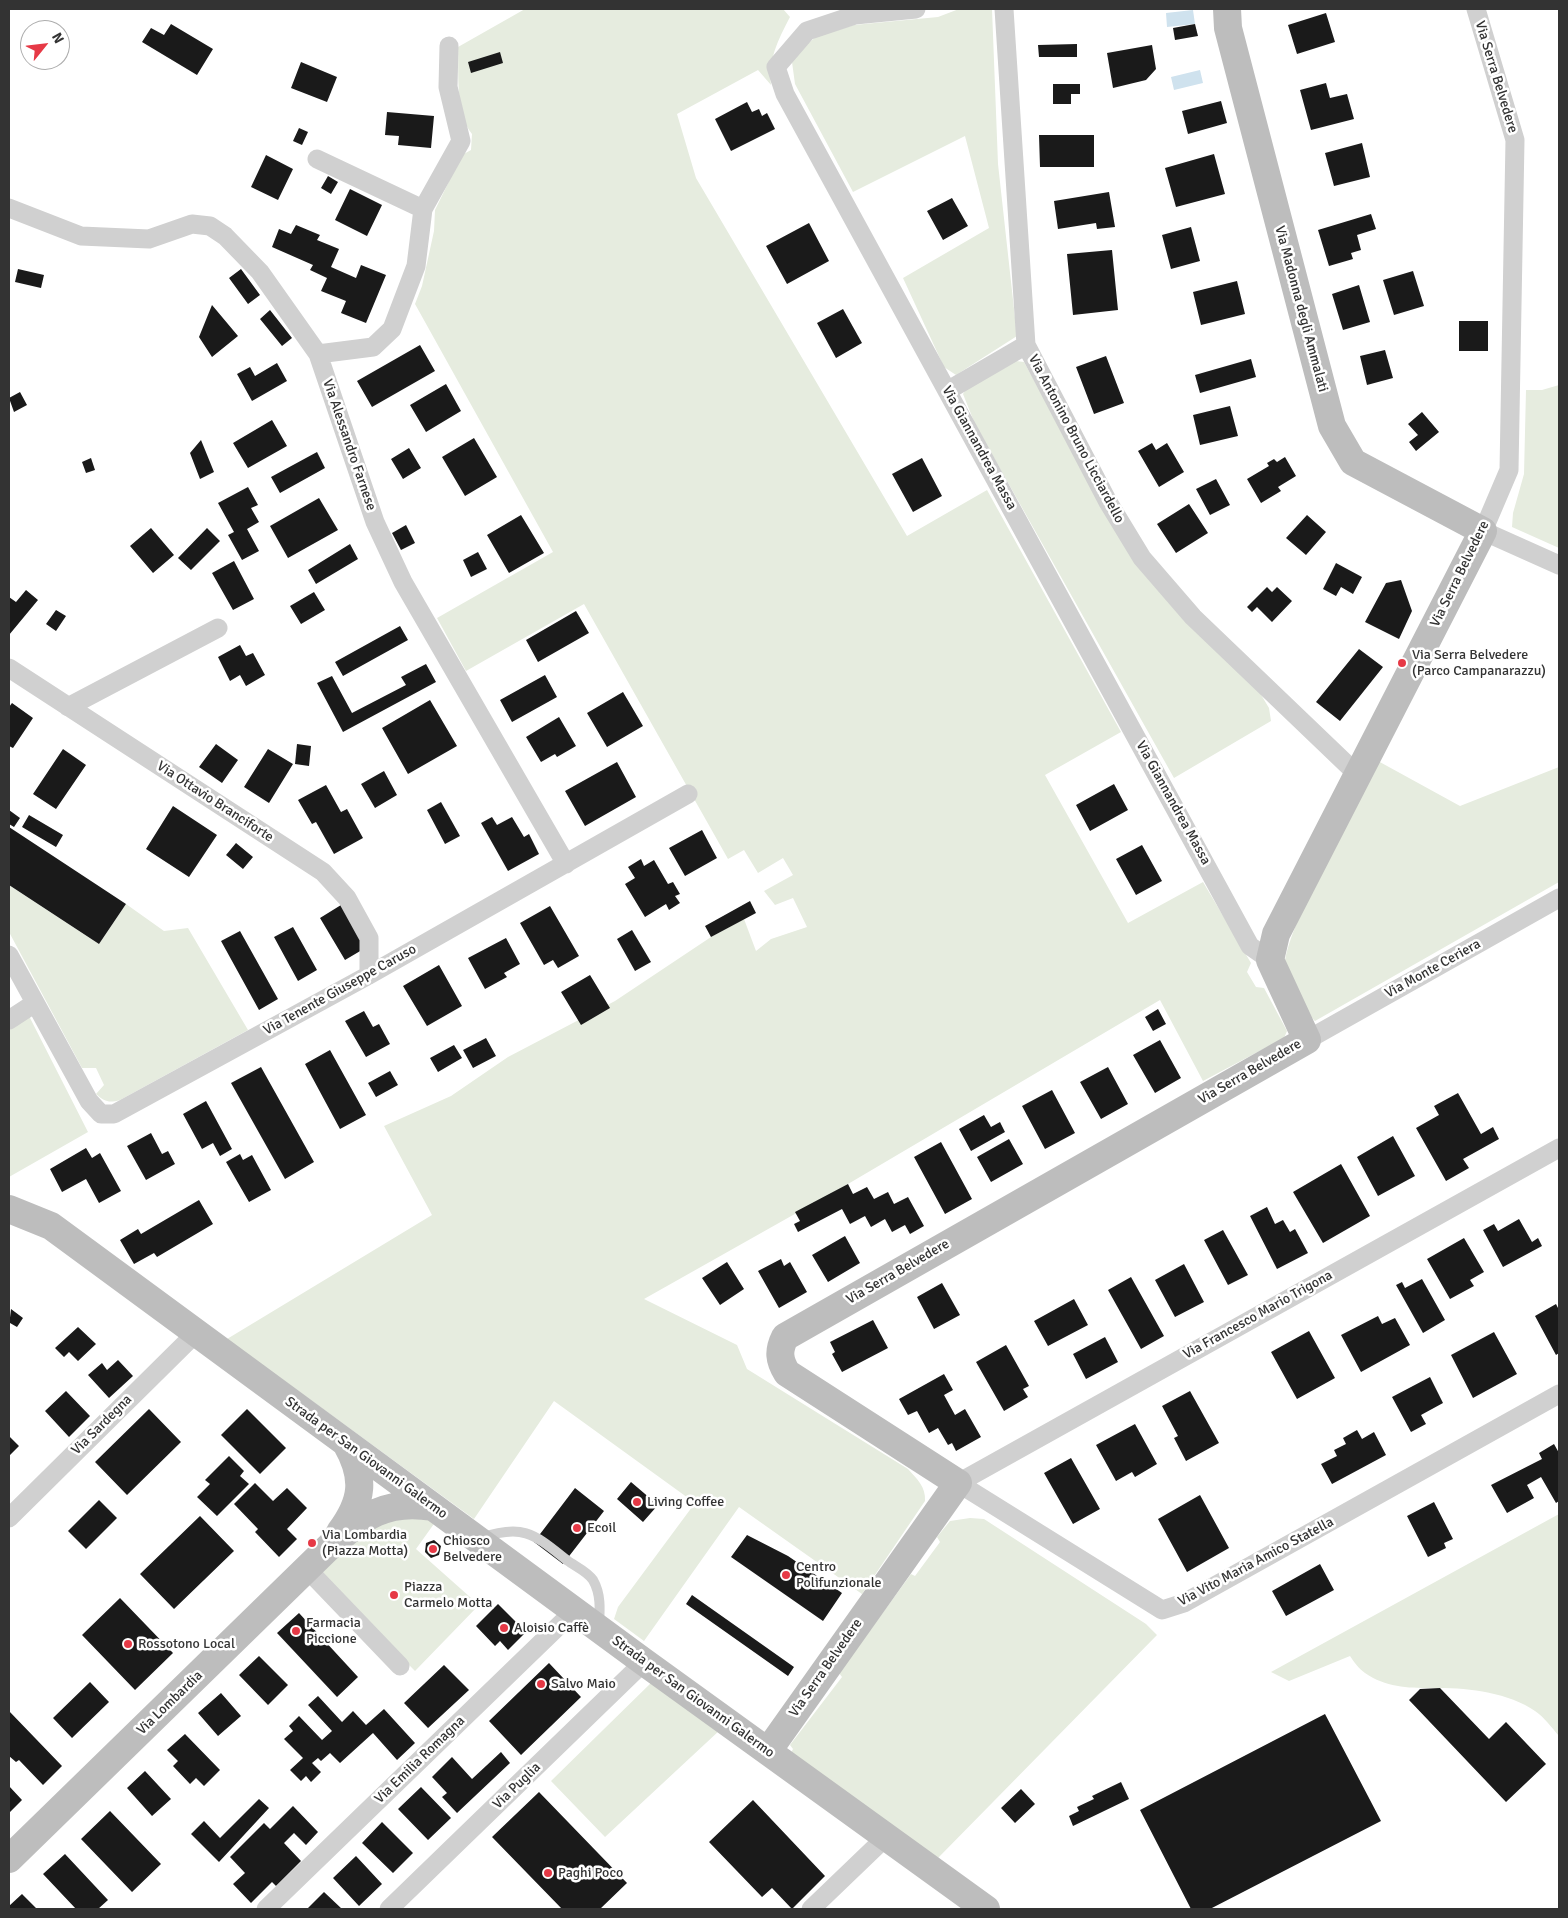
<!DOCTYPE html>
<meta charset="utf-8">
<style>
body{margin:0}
#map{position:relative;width:1568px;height:1918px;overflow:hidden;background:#fff;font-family:Signika,sans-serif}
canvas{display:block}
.frame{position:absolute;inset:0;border:10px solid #333;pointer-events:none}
.north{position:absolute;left:20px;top:20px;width:50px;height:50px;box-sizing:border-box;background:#fff;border:1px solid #adadad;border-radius:50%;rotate:61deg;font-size:14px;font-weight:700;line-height:20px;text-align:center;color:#333}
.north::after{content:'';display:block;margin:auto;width:18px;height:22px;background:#e63946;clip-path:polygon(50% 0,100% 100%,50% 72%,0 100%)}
</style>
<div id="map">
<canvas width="1568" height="1918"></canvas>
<div class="frame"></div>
<div class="north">N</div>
</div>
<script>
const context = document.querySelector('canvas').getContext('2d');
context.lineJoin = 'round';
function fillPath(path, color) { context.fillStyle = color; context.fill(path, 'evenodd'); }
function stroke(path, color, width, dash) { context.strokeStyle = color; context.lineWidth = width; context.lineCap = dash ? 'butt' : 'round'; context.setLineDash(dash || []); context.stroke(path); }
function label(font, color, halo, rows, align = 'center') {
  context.font = font + ' Signika,sans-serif'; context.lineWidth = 5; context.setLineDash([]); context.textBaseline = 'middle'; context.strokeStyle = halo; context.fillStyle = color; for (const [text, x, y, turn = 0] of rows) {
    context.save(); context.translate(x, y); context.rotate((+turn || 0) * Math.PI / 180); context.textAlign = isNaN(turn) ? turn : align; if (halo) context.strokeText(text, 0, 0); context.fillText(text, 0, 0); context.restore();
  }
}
fillPath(new Path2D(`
 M525,9H783L790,17C778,40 768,60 771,85L758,70L677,114L696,178L907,536L987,490L1121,732L1045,775L1128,923L1203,882L1251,963L1247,972L1256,987L1264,988L1287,1031L1284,1038L1203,1081L1160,1000L848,1184L644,1299L737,1345L747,1369L908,1469C917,1479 926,1487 925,1501L862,1594L739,1507L644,1641L614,1619L618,1607L695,1503L554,1401L474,1519L227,1339L432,1215L384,1126L451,1096L508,1057L615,1001L711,937L744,919L756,951L771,939L807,927L793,898L775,905L764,891L793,875L783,858L758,873L744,850L728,859L584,604L466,671L437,618L553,552L415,304L422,286L434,231L435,210L462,155L471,150L472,134C455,113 459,74 458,47Z
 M959,9H992L998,164L1017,336L956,375L944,367L903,278L989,228L965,136L853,192L795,84L792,62L803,47L816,37L854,25L938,17Z
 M1016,361L1024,362L1103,506L1257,688L1269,708L1271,721L1174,778L975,424L963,394L969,385Z
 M1559,385V548L1512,527L1513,513L1524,474L1526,390H1542Z
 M1378,761L1460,806L1559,767V882L1315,1021C1302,1009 1290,991 1285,973C1277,941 1360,798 1378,761Z
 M9,885L99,944L126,904L164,931L188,928L248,1030L120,1100C109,1103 105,1102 96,1094L104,1085L96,1068H82L9,932Z
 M29,1016L88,1132L9,1177V1028Z
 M1559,1514V1736C1552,1728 1544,1717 1535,1711C1509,1693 1470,1688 1439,1688C1413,1688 1388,1689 1365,1673C1359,1669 1354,1662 1350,1656L1289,1681L1271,1672Z
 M401,1516L436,1521L416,1549L479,1605L415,1671L320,1575L341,1553L369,1530Z
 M970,1518L984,1519L1146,1624L1157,1635L938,1858L791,1753L793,1749L790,1745L842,1677L839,1673L911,1574L915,1576L940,1542L937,1537L950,1521Z
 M654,1680L720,1730L605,1837L551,1781Z`), '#e6ecdf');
fillPath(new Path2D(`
 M1193,10L1195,24L1167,27L1166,13Z
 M1200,70L1203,83L1174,90L1171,77Z`), '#cfe2ee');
fillPath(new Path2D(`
 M1326,13L1335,42L1297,54L1288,25Z
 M171,24L213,49L197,75L142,42L151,28L164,35Z
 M1195,24L1198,36L1175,40L1173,28Z
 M1077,44V57H1039L1038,45Z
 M1152,45L1156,69L1146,80L1113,88L1107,53Z
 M500,52L503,63L471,73L468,62Z
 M301,62L337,77L327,102L291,88Z
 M1326,83L1330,98L1347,94L1354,119L1311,130L1300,90Z
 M1053,84H1080V94H1071V104H1053Z
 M1221,101L1227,123L1188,134L1182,111Z
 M747,102L752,112L759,109L762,116L767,113L775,129L731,151L715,119Z
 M387,112L434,116L431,148L398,145L399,136L385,135Z
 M299,128L308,132L302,145L293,141Z
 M1039,135H1094V167H1040Z
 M1362,143L1370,177L1334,186L1325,153Z
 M1214,154L1225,194L1176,207L1165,168Z
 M266,155L293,169L278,200L251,187Z
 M328,176L338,182L331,194L321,188Z
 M350,189L382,205L367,236L335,220Z
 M1109,192L1115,227L1097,229L1096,223L1058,229L1054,201Z
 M952,198L968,226L943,240L927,211Z
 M1371,214L1376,229L1357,235L1361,250L1351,253L1353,259L1329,266L1318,230Z
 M809,223L829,261L787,284L766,246Z
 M296,225L320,235L317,240L339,249L331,267L356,278L361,265L386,275L366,323L341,313L346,301L321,291L327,278L310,270L313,265L272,247L279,229L291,234Z
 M1191,227L1200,261L1171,269L1162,235Z
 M1112,250L1118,310L1073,315L1067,254Z
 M18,269L44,275L41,288L15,282Z
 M241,269L260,295L248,304L229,278Z
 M1413,271L1424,306L1394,315L1383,280Z
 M1237,281L1245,314L1201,325L1193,292Z
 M1359,285L1370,322L1343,330L1332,294Z
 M212,305L238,336L212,357L199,337Z
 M843,309L862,343L836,358L817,323Z
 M270,310L292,338L282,346L260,319Z
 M1459,321H1488V351H1459Z
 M420,345L435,371L372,407L357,381Z
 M1385,350L1393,378L1367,385L1360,356Z
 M1106,356L1124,403L1094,414L1076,367Z
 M1251,359L1256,377L1200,393L1195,375Z
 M277,363L287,381L252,401L237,374L250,367L255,376Z
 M446,384L461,411L426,432L410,405Z
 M20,392L27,405L14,412L9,398Z
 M1230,406L1238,436L1200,445L1193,415Z
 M1422,412L1439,432L1416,451L1409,442L1418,435L1408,424Z
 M272,420L287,446L248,468L233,443Z
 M474,438L497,477L465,496L442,457Z
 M201,440L214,472L200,479L190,453Z
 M1152,443L1156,450L1167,443L1184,472L1159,487L1138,451Z
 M409,448L421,468L403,479L391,459Z
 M317,452L325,468L280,493L271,477Z
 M1285,457L1296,476L1278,487L1281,491L1261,503L1247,479L1269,466L1267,463L1274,459L1277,462Z
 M91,458L95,470L86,473L82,462Z
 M922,458L942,496L913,512L892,474Z
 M1216,479L1230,505L1210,515L1196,489Z
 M248,487L258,505L251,508L259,522L247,529L259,551L242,560L228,535L234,532L218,503Z
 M319,498L338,530L288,558L270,526Z
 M1189,504L1208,533L1176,553L1157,524Z
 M521,515L544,553L509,573L487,535Z
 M1307,515L1326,532L1306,555L1286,538Z
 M406,525L415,543L401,550L392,533Z
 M151,528L174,555L153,573L130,546Z
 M207,528L220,541L191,570L178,558Z
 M350,544L358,559L316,584L308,570Z
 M478,552L487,569L471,577L463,560Z
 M234,561L254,599L233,610L212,573Z
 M1336,563L1362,577L1353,594L1341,587L1336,596L1323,589Z
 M1401,580L1412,611L1399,639L1365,622L1386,583Z
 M1267,587L1272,592L1277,587L1292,601L1272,622L1257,607L1252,612L1247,607Z
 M26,590L38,600L9,635V597L16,602Z
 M314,592L325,610L301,624L290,606Z
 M56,610L66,616L56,631L46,624Z
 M576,611L589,633L538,662L526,640Z
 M400,626L408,640L343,676L335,662Z
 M240,645L246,656L253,653L265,675L246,686L240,675L230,681L218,657Z
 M1359,649L1383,667L1340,721L1316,702Z
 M426,664L436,682L343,732L317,683L332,676L352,713L406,685L401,677Z
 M545,675L557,697L512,722L500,700Z
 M623,692L643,726L607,747L587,713Z
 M430,700L457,746L408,774L382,728Z
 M12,703L33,718L13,748L9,746V707Z
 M559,717L576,746L557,757L555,754L541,762L526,737Z
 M216,744L238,760L222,783L199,767Z
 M297,744L311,746L309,766L295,764Z
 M63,749L86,765L56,809L33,794Z
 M268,749L293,764L269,803L244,787Z
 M617,762L636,797L585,826L565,791Z
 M384,771L397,795L375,808L361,784Z
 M1114,784L1128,810L1090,831L1076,805Z
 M326,785L341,812L347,809L363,838L334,854L316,822L312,824L298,800Z
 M441,802L460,836L445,844L427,810Z
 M173,806L217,835L189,877L146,849Z
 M9,810L20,818L14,827L9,824Z
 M29,815L63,835L56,847L22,827Z
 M492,817L497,825L512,817L524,837L529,834L539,854L508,871L481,823Z
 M9,827L126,904L99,944L9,885Z
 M702,830L717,858L685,876L669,848Z
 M236,843L253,857L243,869L226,855Z
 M1142,845L1162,881L1136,895L1116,859Z
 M641,859L644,866L654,860L668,884L673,882L680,894L675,896L680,903L669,910L666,904L645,917L625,884L635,878L628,867Z
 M750,901L756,913L711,937L705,926Z
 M341,905L367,947L345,960L320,918Z
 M550,906L579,956L558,968L553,960L544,965L520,923Z
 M293,927L317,970L298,981L274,937Z
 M632,930L651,962L635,971L617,939Z
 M240,931L278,999L259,1010L221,941Z
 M506,938L520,964L504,973L507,977L485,989L468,958Z
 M439,965L462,1006L427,1026L403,986Z
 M590,975L610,1008L581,1025L561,992Z
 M1158,1009L1166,1024L1153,1031L1145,1017Z
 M364,1011L373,1027L379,1024L390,1044L366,1057L345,1021Z
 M486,1038L496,1056L473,1068L463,1050Z
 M1160,1040L1181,1078L1155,1093L1133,1055Z
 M454,1045L462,1058L438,1072L430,1058Z
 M330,1050L366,1115L340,1129L305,1064Z
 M261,1067L314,1162L285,1179L231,1083Z
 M1108,1067L1128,1104L1101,1119L1080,1082Z
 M390,1071L398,1085L376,1097L368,1083Z
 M1052,1090L1075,1133L1045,1149L1022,1106Z
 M1458,1093L1481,1134L1493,1127L1499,1139L1463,1159L1469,1168L1446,1181L1416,1128L1439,1115L1434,1106Z
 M206,1101L232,1149L220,1156L213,1143L202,1149L183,1114Z
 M984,1115L991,1127L1000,1122L1005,1132L971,1151L959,1129Z
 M151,1133L162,1154L168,1151L175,1164L146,1180L127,1146Z
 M1393,1136L1415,1176L1378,1196L1357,1157Z
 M1009,1139L1023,1164L991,1182L977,1157Z
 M941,1142L972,1199L945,1214L914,1157Z
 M86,1148L92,1158L100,1153L121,1191L99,1203L86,1179L62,1192L50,1169Z
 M240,1154L243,1160L252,1155L271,1190L249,1202L226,1162Z
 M1341,1164L1370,1216L1323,1243L1293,1192Z
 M848,1184L853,1194L867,1187L874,1199L888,1192L894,1204L908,1197L924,1226L910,1234L905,1225L892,1232L885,1219L871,1227L865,1216L850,1224L842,1209L798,1232L794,1224L800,1221L795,1212Z
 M199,1200L213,1224L157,1257L154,1253L134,1264L120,1240L138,1229L141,1234Z
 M1267,1207L1275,1224L1283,1220L1290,1232L1295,1229L1308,1253L1277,1269L1250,1216Z
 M1519,1219L1532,1242L1538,1238L1542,1246L1503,1267L1483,1230L1494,1224L1498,1231Z
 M1223,1230L1248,1275L1228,1285L1204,1240Z
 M845,1236L860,1263L828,1282L812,1255Z
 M1464,1238L1484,1272L1470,1280L1474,1286L1450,1299L1427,1259Z
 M781,1259L784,1266L790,1262L807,1292L779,1308L758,1271Z
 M727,1262L744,1289L720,1305L702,1278Z
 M1184,1264L1204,1302L1175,1317L1155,1280Z
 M1131,1277L1164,1336L1141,1349L1108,1290Z
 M1422,1279L1445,1320L1423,1333L1396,1285L1402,1282L1405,1288Z
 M942,1283L960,1315L934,1329L917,1297Z
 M1074,1299L1088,1325L1048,1346L1034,1321Z
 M1556,1304L1559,1310V1353L1556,1355L1535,1316Z
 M11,1309L23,1318L17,1327L10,1323L9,1326Z
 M1378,1316L1382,1324L1395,1318L1410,1345L1361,1372L1341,1335Z
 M873,1320L888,1348L842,1372L832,1354L835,1352L830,1342Z
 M78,1327L96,1344L78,1361L69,1352L64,1357L55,1348Z
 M1309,1331L1335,1378L1297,1399L1271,1352Z
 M1494,1332L1517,1374L1473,1398L1451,1355Z
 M1105,1337L1118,1362L1086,1379L1073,1354Z
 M1006,1345L1029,1386L1023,1389L1028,1397L1004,1411L976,1362Z
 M118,1360L133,1376L109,1398L88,1375L102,1363L107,1370Z
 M944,1374L953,1390L944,1395L955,1415L965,1409L981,1437L956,1451L952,1443L948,1445L938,1428L929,1433L917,1411L908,1415L899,1399Z
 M1430,1377L1443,1403L1421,1415L1426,1424L1411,1432L1392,1397Z
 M66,1391L90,1416L69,1437L45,1411Z
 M1190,1391L1219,1443L1186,1461L1174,1438L1178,1436L1162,1406Z
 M149,1409L181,1442L127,1495L95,1462Z
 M247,1409L286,1448L260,1474L221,1435Z
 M1135,1424L1157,1464L1135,1477L1132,1472L1116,1481L1096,1445Z
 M1357,1430L1362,1439L1374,1432L1386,1455L1332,1484L1321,1464L1337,1456L1334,1450L1346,1444L1343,1438Z
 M9,1436L19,1446L9,1456Z
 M1554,1444L1559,1453V1501L1556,1503L1541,1477L1527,1485L1534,1498L1507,1513L1491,1485L1542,1459L1539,1453Z
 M229,1456L244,1471L240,1476L249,1484L217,1516L197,1497L210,1484L205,1480Z
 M1071,1458L1100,1509L1073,1524L1044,1473Z
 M631,1482L658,1505L643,1522L617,1499Z
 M255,1483L273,1501L287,1488L307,1508L287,1529L297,1539L279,1557L255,1532L258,1529L234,1504Z
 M575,1488L604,1511L563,1564L534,1542Z
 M1200,1495L1229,1548L1187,1572L1158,1519Z
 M99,1500L117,1518L86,1549L68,1531Z
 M1434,1502L1453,1539L1444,1543L1446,1548L1428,1557L1407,1516Z
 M200,1516L234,1551L174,1609L140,1574Z
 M747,1535L788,1556L842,1593L823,1621L731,1557Z
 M434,1540L441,1546L439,1555L431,1558L425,1552L426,1543Z
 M1320,1564L1334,1590L1286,1616L1272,1591Z
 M692,1595L794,1667L788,1676L686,1604Z
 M120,1598L173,1653L135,1690L82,1635Z
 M498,1604L526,1632L508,1650L500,1641L495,1646L476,1626Z
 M299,1613L358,1677L337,1697L277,1633Z
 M259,1656L288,1685L268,1705L239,1675Z
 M549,1663L581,1697L521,1755L489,1721Z
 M444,1665L469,1690L428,1728L404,1703Z
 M90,1682L109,1702L72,1738L53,1718Z
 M1440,1688L1489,1739L1506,1722L1546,1764L1506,1802L1409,1700L1420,1689Z
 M221,1693L241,1716L218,1736L198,1713Z
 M318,1696L342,1722L353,1711L366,1725L384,1709L415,1743L397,1760L373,1733L340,1763L330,1753L321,1761L318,1758L312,1763L321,1772L311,1782L306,1776L301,1781L290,1770L303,1758L284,1739L293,1731L289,1726L299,1716L322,1740L332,1731L308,1705Z
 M9,1711L62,1766L43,1785L19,1760L16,1762L9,1756Z
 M1325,1714L1381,1821L1210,1909H1191L1140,1810Z
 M185,1734L220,1770L204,1786L196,1778L190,1784L173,1766L178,1761L167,1750Z
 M501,1752L510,1763L457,1813L442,1797L447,1793L432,1777L452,1757L472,1779Z
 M145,1771L171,1799L152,1816L127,1788Z
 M1121,1782L1129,1799L1073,1826L1069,1816L1079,1811L1077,1807L1094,1799L1092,1796Z
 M9,1786L22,1800L9,1813Z
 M421,1787L451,1818L428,1840L398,1809Z
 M1021,1789L1035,1804L1015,1823L1001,1808Z
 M539,1792L627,1883L600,1909H562L492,1837Z
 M259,1799L269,1808L219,1862L191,1834L204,1821L220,1838Z
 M753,1800L825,1876L792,1909L772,1888L762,1897L709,1842Z
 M293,1806L318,1832L306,1845L294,1833L284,1843L301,1861L276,1886L272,1882L251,1903L233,1884L245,1873L230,1857L264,1823L270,1829Z
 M110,1811L161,1864L132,1892L81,1839Z
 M382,1822L413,1853L393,1873L362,1843Z
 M65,1854L108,1900L98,1909H76L43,1874Z
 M356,1856L382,1884L359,1906L333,1878Z
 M324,1892L342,1909H310L308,1908Z
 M22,1894L37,1909H9V1906Z`), '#1a1a1a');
stroke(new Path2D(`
 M481,1538C524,1523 535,1535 568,1561C575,1566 588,1572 593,1580C601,1594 600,1609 599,1625`), '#d0d0d0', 10);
stroke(new Path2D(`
 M916,9L855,15L807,31L776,67L785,94L1250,946L1270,960
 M1004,9L1026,345L1108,502L1142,558L1193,617L1359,776
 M1476,9L1515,140L1509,470L1483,531L1559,565
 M317,159L423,209
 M9,208L81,236L149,239L192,224L210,226L225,236L260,272L318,354L375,522L403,582L566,864
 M318,354L373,347L392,329L416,266L423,209L461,141L448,87L449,46
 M947,391L1026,345
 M9,668L323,872L347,898L369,938V975
 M68,707L218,628
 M9,955L89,1101L101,1114H114L369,975L688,794
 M9,1020L35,1003
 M1307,1040L1559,898
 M1559,1148L958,1483L1162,1610L1184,1603L1559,1394
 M9,1518L196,1333
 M307,1569L400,1666
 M266,1909L574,1611
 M389,1909L644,1662
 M811,1909L886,1837`), '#d0d0d0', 19);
stroke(new Path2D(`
 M9,1209L51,1226L66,1237L644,1662L986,1909
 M340,1532C363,1501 366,1478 346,1443
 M768,1751L958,1483L787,1373C779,1360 778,1351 785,1337L1307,1040L1270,960L1276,934L1483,531L1353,462L1332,426L1228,28L1227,9
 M9,1859L330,1546C364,1517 385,1499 433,1507`), '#bdbdbd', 28);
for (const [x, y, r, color] of [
 [1402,663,5,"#e63946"],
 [637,1502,5,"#e63946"],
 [577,1528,5,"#e63946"],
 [312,1543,5,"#e63946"],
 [433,1549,5,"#e63946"],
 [786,1575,5,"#e63946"],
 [394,1595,5,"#e63946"],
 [504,1628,5,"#e63946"],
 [296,1631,5,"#e63946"],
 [128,1644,5,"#e63946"],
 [541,1684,5,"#e63946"],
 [548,1873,5,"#e63946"]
]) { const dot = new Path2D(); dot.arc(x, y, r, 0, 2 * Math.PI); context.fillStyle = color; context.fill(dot); stroke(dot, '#fff', 2); }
label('14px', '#333', '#fff', [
 ["Via Serra Belvedere",1496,77,73],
 ["Via Madonna degli Ammalati",1301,309,75],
 ["Via Antonino Bruno Licciardello",1076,439,62],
 ["Via Alessandro Farnese",349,445,71],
 ["Via Giannandrea Massa",979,448,61],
 ["Via Serra Belvedere",1460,574,-64],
 ["Via Ottavio Branciforte",215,802,33],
 ["Via Giannandrea Massa",1173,803,61],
 ["Via Monte Ceriera",1433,969,-29],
 ["Via Tenente Giuseppe Caruso",340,990,-29],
 ["Via Serra Belvedere",1250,1072,-30],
 ["Via Serra Belvedere",898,1272,-30],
 ["Via Francesco Mario Trigona",1258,1315,-29],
 ["Via Sardegna",102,1425,-45],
 ["Strada per San Giovanni Galermo",366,1458,36],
 ["Via Vito Maria Amico Statella",1256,1562,-28],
 ["Via Serra Belvedere",826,1668,-55],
 ["Strada per San Giovanni Galermo",693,1697,36],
 ["Via Lombardia",170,1703,-44],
 ["Via Emilia Romagna",420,1760,-44],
 ["Via Puglia",517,1786,-44]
]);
label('14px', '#333', '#fff', [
 ["Via Serra Belvedere",1412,655],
 ["(Parco Campanarazzu)",1412,671],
 ["Living Coffee",647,1502],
 ["Ecoil",587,1528],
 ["Via Lombardia",322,1535],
 ["(Piazza Motta)",322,1551],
 ["Chiosco",443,1541],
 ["Belvedere",443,1557],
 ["Centro",796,1567],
 ["Polifunzionale",796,1583],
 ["Piazza",404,1587],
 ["Carmelo Motta",404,1603],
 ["Farmacia",306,1623],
 ["Piccione",306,1639],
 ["Aloisio Caffè",514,1628],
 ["Rossotono Local",138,1644],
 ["Salvo Maio",551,1684],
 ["Paghi Poco",558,1873]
], 'left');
</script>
